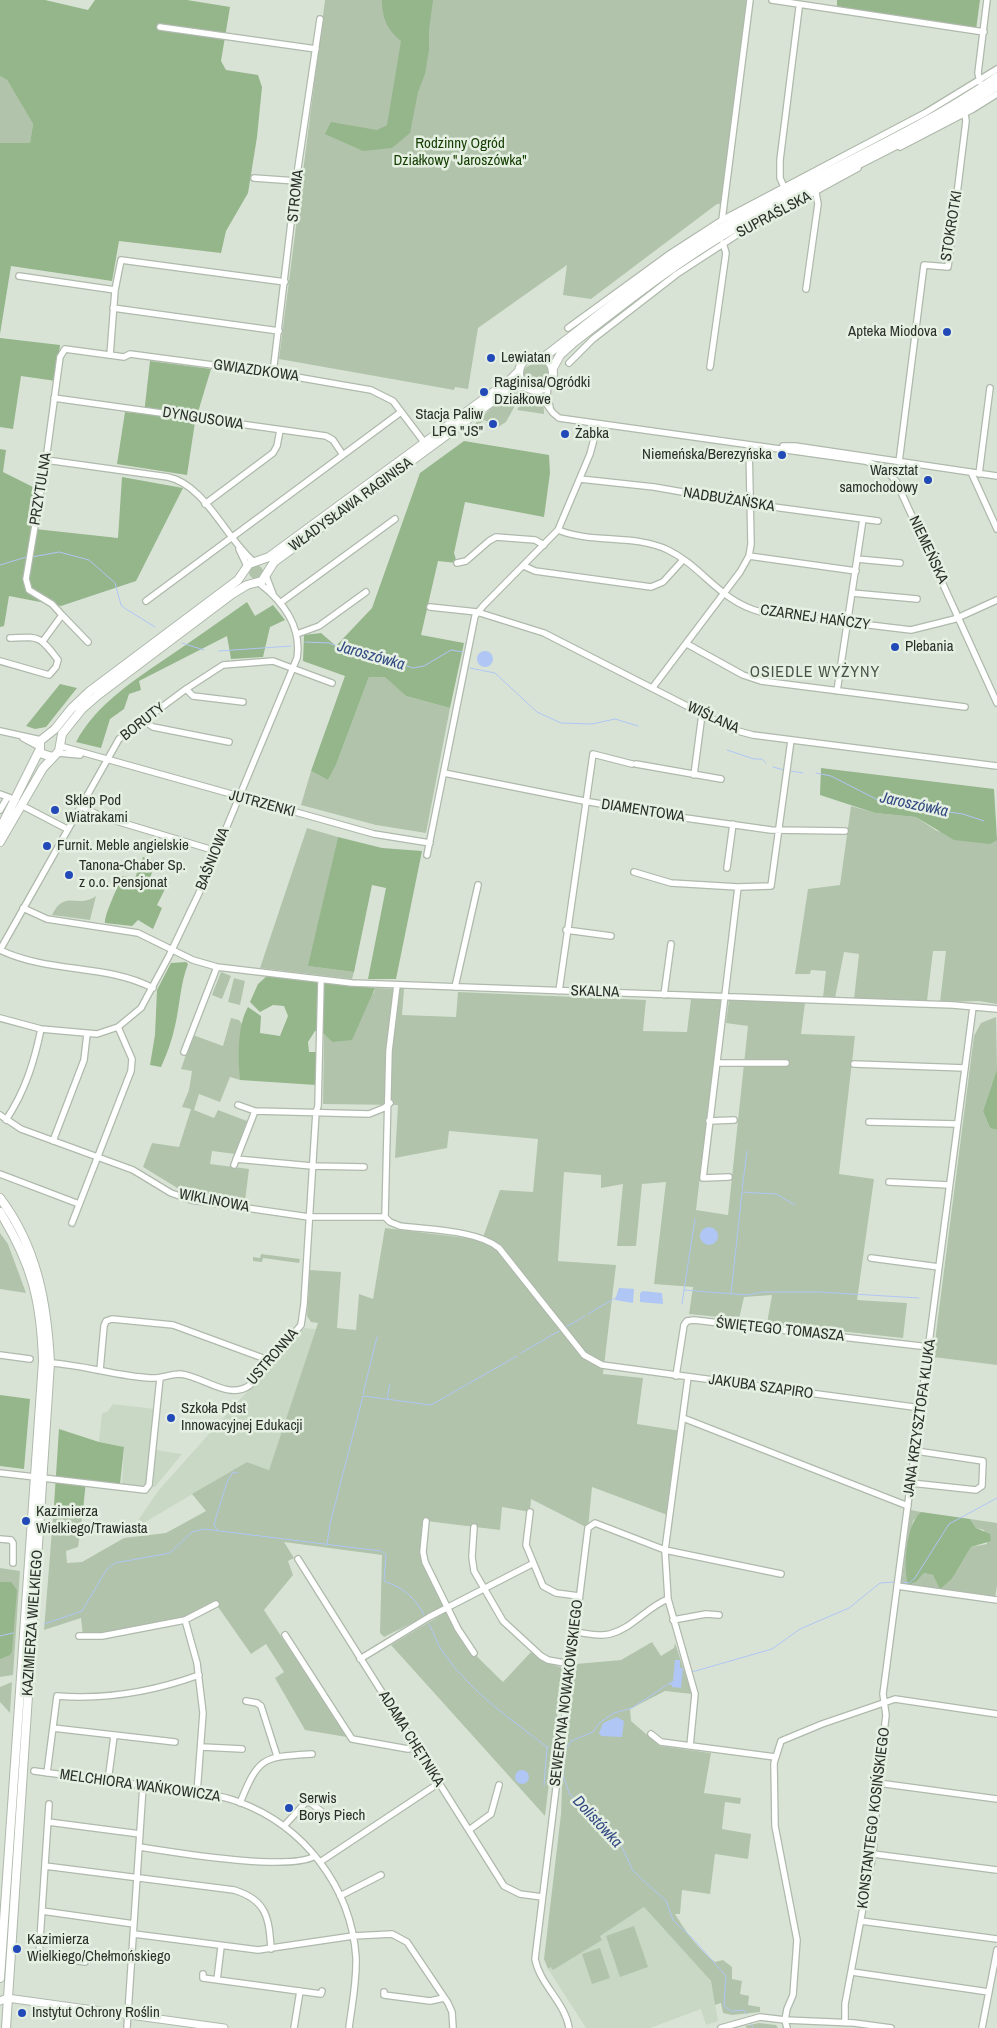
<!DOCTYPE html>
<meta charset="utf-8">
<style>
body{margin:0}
canvas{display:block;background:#d8e3d5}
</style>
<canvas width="997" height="2028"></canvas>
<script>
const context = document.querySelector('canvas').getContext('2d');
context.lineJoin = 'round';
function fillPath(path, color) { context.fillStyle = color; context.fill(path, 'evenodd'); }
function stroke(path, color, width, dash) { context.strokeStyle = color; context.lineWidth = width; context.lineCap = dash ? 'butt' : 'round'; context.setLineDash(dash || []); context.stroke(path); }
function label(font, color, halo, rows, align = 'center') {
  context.font = font + ' "Archivo Narrow",sans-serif'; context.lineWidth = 5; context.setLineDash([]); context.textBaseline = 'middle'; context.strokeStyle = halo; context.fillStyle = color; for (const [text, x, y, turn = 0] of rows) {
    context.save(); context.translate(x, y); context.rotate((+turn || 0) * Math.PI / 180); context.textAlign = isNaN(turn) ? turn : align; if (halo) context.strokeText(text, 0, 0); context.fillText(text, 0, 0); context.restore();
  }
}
fillPath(new Path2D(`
 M304,1328L316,1329L269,1470L247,1462L135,1528V1525L158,1491Z
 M113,1404L155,1409L146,1484L141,1486L122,1484L124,1447L99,1442L102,1413L107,1412Z
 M156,1450L182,1454L155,1487H153Z
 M644,1907L711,1981L718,2021L706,2025L701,2009L650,2028H586L548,1969Z`), '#c9d8c4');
fillPath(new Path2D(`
 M325,0H747L721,204H717L591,299L563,295L567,265L478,328L468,389L455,387L454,390L279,359Z
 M0,76L7,80L33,124L30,144L0,143Z
 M546,362L549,372L545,380L533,383L523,379C522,362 534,365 546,362Z
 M519,392L522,393L506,422L498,427L484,420L479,425L481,430L472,428C477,419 508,393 519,392Z
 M525,395C536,397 545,399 544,414L517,410Z
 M249 572a7 7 0 1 1 14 0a7 7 0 1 1-14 0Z
 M385,676L406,696L450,708L426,833L376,825L301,805L311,771L328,780L336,765L369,677Z
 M851,806L875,813L916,817L937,831L997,839V1004L979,1001L940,1002L946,951H933L927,1001L854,999L859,954L844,952L835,998L823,997L826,971L811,970L810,974H795L808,889L840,885Z
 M307,828L338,837L309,966L354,972L352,979L260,968Z
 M96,896L90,920L52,915C65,889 77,909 96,896Z
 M221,972L231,976L222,999L212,995Z
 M234,978L245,981L240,1005L228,1002Z
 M375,988L404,989L402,1015L456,1017L458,992L646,1000L643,1031L687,1032L691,999L721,1000L696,1210L728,1215L748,1026L726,1023L729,1000L805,1003L801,1034L855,1036L839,1174L874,1179L857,1300L907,1303L903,1338L767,1323L772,1295L744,1297L739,1319L689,1314L693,1287L654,1284L666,1182L642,1184L636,1246H617L623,1184L601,1188V1175L564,1172L558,1261L616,1265L603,1374L643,1378L637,1424L681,1431L670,1516L592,1487L588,1528L531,1499L530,1512L502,1507L500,1530L426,1521L423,1552L441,1594L439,1598L444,1607L384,1637L380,1633L382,1555L284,1542L294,1558L288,1561L293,1575L264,1610L347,1737L305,1730L275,1678L284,1672L266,1644L251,1654L216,1604L185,1620L83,1636L81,1618L44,1630L54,1505L83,1511L78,1547L66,1551L67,1563L82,1562L124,1538L166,1533L206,1511L192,1494L247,1462L269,1470L318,1323L311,1322L307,1316L310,1270L341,1272L337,1328L356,1330L359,1294L373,1299L385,1228L482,1240L500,1190L533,1192L538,1139L449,1131L447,1148L395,1158L398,1105L323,1104L324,1034L332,1042L374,992Z
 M996,1017L997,1069L983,1111L990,1128L997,1130V1365L933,1357L974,1036L981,1023Z
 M231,1018L239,1020L242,1024L239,1062L240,1080L230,1077L220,1102L199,1094L194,1110L214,1118L218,1110L247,1121L235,1154L212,1151L210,1164L249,1169L245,1201L179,1189L143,1167L152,1143L179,1147L191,1109L182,1107L189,1090L192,1071L181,1069L193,1035L223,1046Z
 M0,1233L8,1244L26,1293L0,1289Z
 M261,1254L300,1259L299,1263L263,1258L262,1262L253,1261V1257L260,1258Z
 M911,1510L921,1512L913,1521L907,1557L917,1581L924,1573L933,1575L940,1588L952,1579L971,1547L987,1544L984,1530L976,1528L970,1519L997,1523V1586L995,1597L901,1586Z
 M0,1568L20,1571L13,1675L0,1677Z
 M446,1612C462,1645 478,1657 503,1682L531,1652L545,1662L563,1668L545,1816L391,1645Z
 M652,1642L661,1656L674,1648L675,1643L692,1694L665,1691L630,1709L631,1721L660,1746L711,1753L704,1793L741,1798L740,1804L725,1802L722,1829L751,1834L748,1859L715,1854L710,1894L682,1890L680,1914H675C686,1932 698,1949 715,1962L723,1960L732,1967V1979L742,1981L740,1994L749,1996L748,2005L760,2007V2012L732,2015L723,2013L721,2003L715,2005L711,1981L644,1907L600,1936L602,1940L553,1970L551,1967L548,1969L544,1959L561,1814L563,1762L565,1759L576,1664L621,1660Z
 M12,1682L10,1713L0,1702V1687Z
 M634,1926L648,1967L620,1977L606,1936Z
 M600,1948L610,1978L592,1984L582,1954Z
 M759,2023L776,2025L778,2028H747L745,2026Z`), '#b1c4ab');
fillPath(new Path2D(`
 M0,0H45L88,10L95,0H187L230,7L221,61L226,70L258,75L262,87L257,137L248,193L226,231L221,253L119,241L112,281L11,266L0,334V143H30L33,124L7,80L0,76Z
 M382,0H433L429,30V50L425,74L418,92L410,133L392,148L363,151L325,134L331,122L377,130L387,125L401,41C387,30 382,18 382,0Z
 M837,0H980L976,30L837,7Z
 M0,338L60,345L56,381L21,376L13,429L0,427Z
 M150,361L211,369L195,422L187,475L117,464L125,412L144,414Z
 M464,441L549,455L550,473L544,517L465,502L454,553L457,563L438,561L421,635L464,643L450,708L406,696L385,677H369L336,765L328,780L311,771L345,676L303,661L304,635L321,633L336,646L372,608L420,473Z
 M0,449L6,450L3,472L41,491L35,529L118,538L122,477L183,488L136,581L61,606L9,596L4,626L0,627Z
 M247,602L255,616L273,605L285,620L270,627L263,657L231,659L227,636L139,681L141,690L129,694L124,709L110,719L101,748L76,742C97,703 136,679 171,655C197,637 222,620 247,602Z
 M60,684L77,688L46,727L35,729L26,726Z
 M821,768L994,789L997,840L990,844L954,840L916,817L875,813L820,795Z
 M338,837L382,848L422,851L396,979H368L386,888L372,885L354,972L308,966Z
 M143,857L156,861L149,881L165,889L157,905L162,908L153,929L138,920L132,926L105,923C104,915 118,887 122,876L135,878Z
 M186,962L188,964C180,985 180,1005 175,1026C172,1040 167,1054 161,1067L150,1065L155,1035L157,990L171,963Z
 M268,975L375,988L352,1040L332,1042L320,1030L315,1031L308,1042L309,1052H317L316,1085L240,1080C238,1059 237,1026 248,1007L261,1016L260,1033L280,1036L288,1016L284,1006L273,1005L260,1012L250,1002L258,984Z
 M997,1069V1130L990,1128L983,1111Z
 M0,1395L30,1399L24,1469L0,1466Z
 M59,1429L99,1442L124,1447L120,1484L86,1480L83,1511L54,1505Z
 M921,1512L970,1519L976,1528L990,1534L991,1541L971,1547L952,1579L940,1589L933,1575L924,1573L917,1581L908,1585C903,1567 906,1524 921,1512Z
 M0,1582H11L17,1590L12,1651L10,1655L0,1659Z`), '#95b58b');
fillPath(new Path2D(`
 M477 659a8 8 0 1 1 16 0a8 8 0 1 1-16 0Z
 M700 1236a9 9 0 1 1 18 0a9 9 0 1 1-18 0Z
 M619,1288L634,1289L633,1303L615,1300Z
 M643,1291L662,1293L663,1304L640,1302V1293Z
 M675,1660H680V1668H683L681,1688L672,1687V1685L668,1684L673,1681Z
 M617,1717L624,1721L622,1737L601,1736L599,1733L603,1723Z
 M515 1777a7 7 0 1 1 14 0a7 7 0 1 1-14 0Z`), '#b0c6f4');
stroke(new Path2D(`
 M32,557L59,552L89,560L115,583L121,605L126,609L155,627
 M0,565L26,557
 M305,642L329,643L354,653L378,656L413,668L424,666L451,650L463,652
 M182,643L204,650
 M219,651L291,646
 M470,668L495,673L537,712L561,723L592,724L615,719L638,726
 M727,750L754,759H762L766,763
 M773,767L784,770
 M791,771L803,773
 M816,773L831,776L878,800L914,804L928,809L963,814L984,821
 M742,1190L747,1151
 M684,1290L695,1219
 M731,1294L742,1192L776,1194L795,1205
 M682,1304L684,1290L747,1295L763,1292H819L919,1298
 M588,1314L615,1298
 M566,1327L585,1316
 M521,1353L561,1330
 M363,1394L377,1337
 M387,1399L390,1384
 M217,1530L214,1524L227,1482L233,1472L238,1473
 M327,1545L330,1524L363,1396L431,1405L517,1356
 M902,1582L909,1583L915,1578L949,1524L997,1498
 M44,1624L82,1611L107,1569L115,1563L170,1553L192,1532L204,1529L381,1551L386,1555L384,1581C403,1588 415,1597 424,1615
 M429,1624C434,1634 438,1646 445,1655C472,1693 512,1720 548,1748
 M0,1636L13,1633
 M692,1672L772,1649L800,1629L849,1608L880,1583L895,1582
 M670,1683L632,1708L614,1713L599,1723L593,1732L571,1741L565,1751L563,1776L570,1795L592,1813L621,1845L633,1871L666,1901L673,1920L694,1940L726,1976L724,2006L731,2011L744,2010L747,2014
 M544,1785L547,1747
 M750,2022L753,2028`), '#b0c6f4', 1);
const minor = new Path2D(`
 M772,0L984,32
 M160,27L316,49
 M980,82L978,73L987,0
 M900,147L973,109L997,94
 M254,178L296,181
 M784,187L780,178V160L799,8
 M722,220L750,0
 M19,276L115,290L110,355
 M806,289L818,204L816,193
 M115,290L121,260L285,282
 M113,308L279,331
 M568,328L671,253L722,220L925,113L997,69
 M569,363L593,339L677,274L743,231L858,168
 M710,367L726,253L723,243
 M273,373L296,181L320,19
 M548,387L547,396L550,407
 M537,391L553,413L559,418L865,461L884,468L896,481L997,703
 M54,398L326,436L333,440L343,455
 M783,450V446H795L997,476
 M46,460L168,477C205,485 225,537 253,561
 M899,462L924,265L948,267L966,121L965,114
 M971,472L997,529
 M979,474L990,388
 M580,479L654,487L751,504L878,521
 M205,504L273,453L277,446L280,430
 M558,530C593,544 635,534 668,550C703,567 719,601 761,612L911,630L955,619L997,600
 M239,549L247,566
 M749,556L856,571
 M857,559L900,563
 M457,563L466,561L489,541L496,537L535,540L544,545
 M524,566L535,571L651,587L663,582L683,560
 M266,576L273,594
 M852,593L917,599
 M146,601L401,412
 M280,603L395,519
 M430,607L477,612L544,633L734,730L753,735L997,766
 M62,615L52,604L29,590L26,579L46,460L60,357L65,349L124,357L130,354L273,373L371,390L393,401L424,442
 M297,634L319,626L366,592
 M43,641L62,615L88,642
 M687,644L743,675L761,681L965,707
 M0,661L49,675L56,667L58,660C39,635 40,637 10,638
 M653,687L740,572L749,556L751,544L749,445
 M186,689L193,696L243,702
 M837,691L863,519
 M144,721L153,727L229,742
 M0,731L41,740
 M23,738L38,746
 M60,746L374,834L430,843
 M58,753L80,755
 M636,764L721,779
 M444,773L584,801L664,815L771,830L845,831
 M694,775L702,714
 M0,794L16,800
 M21,805L67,829
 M80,806L103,817L216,851
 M0,810L7,798
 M427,855L475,616L483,606L558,530L590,454L598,424
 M727,868L733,824
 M634,872L671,883L738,887L771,886L791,740
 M23,908L47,919L138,933L193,960L217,967L352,983L953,1005L997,1009
 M566,930L611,936
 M455,987L478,885
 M153,988C103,963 51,974 0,950L119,739L186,689L223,665L273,661L332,683
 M559,991L593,754L632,764
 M664,995L671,944
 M0,1018L41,1029L97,1034L118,1027L141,1008L169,956L200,891L297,658C302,627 283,601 259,583
 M184,1052L217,967
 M717,1063H786
 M854,1064L965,1068
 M238,1105L255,1111L369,1114L384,1108L390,1103
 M0,1115L21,1129L133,1170L171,1193L191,1200L309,1217H385
 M6,1120C25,1091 34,1063 41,1029
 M709,1121L734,1120
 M869,1122L957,1124
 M53,1141L84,1060L87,1034
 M236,1159L312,1166L364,1167
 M234,1165L255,1111
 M0,1174L79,1204
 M729,1177L703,1178L738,887
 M889,1182L949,1185
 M385,1217L390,1222L400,1226C429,1230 477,1230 499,1248L584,1355L602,1365L921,1408
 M385,1217L389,1051L397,985
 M72,1223L131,1071L132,1059L118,1027
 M871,1258L939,1267
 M0,1355L30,1359
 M50,1363C84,1365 116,1376 150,1378C160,1379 170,1374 180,1374C203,1376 229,1401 250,1385L301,1325L304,1304L316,1112L318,1106L321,980
 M100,1370L104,1326L106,1321L112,1319L173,1325L271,1361
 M676,1376L684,1325L687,1321L694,1320L929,1347
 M688,1377L665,1550L668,1599L695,1694L690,1746
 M683,1418L908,1506
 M0,1473L35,1477
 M43,1478L145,1490L149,1485L160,1378
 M911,1483L976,1490L982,1486L983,1461L916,1451
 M530,1512L526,1545L543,1586L556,1593L579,1596
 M426,1521L423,1552L425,1562L458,1629L474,1653
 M474,1527L472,1557L474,1571L503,1621L541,1656L548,1660L570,1664
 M0,1539L11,1540L13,1543V1563
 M298,1559L504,1886L520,1894L542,1897
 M897,1586L997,1600
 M185,1620L197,1663L203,1713L197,1793
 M673,1620L706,1614L719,1615
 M575,1632C586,1633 599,1637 610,1634C633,1628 647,1607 668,1599
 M285,1635L352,1739L408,1749L416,1747
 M79,1636H102L185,1620L216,1604
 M360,1659L429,1617L532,1564
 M246,1701L257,1703L261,1706L277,1756
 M53,1728L175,1742
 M651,1734L661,1742L775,1757
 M202,1747L242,1749
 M34,1771C74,1776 114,1782 154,1787C182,1791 212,1792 239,1802C304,1826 351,1887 356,1957C357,1981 352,2004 349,2028
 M47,1773L57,1696C107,1700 152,1692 199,1675
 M108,1781L114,1736
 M878,1783L997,1799
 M240,1803C259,1756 263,1757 312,1754
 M49,1804L39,1955L85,1962
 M48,1822L140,1834
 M284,1826L306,1802L311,1803L321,1811
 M469,1830L491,1814L499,1785
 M139,1847C174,1852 288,1872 315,1856
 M873,1854L997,1870
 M320,1862L439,1783
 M45,1866L234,1890C267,1900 269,1918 271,1949
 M340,1896L381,1875
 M42,1911L134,1924
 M861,1921L997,1939
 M134,1934L258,1950L353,1936L392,1934L407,1942L448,2003L452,2012L453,2028
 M852,1972L989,1992
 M203,1974V1978L321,1994L322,1991
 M217,1980L221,1947
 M384,1992V1995L430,2001L444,1998
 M845,2023V2004L873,1854L878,1783L886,1715L883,1694L973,1007
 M127,2028L143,1786
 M294,2028L300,1991
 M569,2028C565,2002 540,1985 535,1959L588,1528L595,1523L665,1550L781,1574
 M721,2028L760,2017L785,2020L854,2023L891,2028
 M787,2028L785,2020L787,2009L793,1995L797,1940L775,1826L774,1763L781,1741L822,1724L895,1699L997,1714
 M982,2028L997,1950`);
const tertiary = new Path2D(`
 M0,2001L7,1998L224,2028`);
const secondary = new Path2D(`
 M519 373a17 17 0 1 1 34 0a17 17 0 1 1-34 0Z
 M544,357C603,312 660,264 725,226C813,175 914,135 997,77
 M553,368L560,355L573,343C624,304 675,263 730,231C818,180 914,143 997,86
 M52,757L40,753V741L55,729L71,709L90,691L238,580L249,564L269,557L510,380L519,371
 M0,829L39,751
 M0,842L43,768L59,751L62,734L82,709L98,695L232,594L247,585L262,581L274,562L486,406L514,387L524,386
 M0,1198C37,1247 47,1303 50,1363L6,2028
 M0,1212C32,1264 41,1300 43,1361L0,1978`);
stroke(minor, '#afb9ac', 8);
stroke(tertiary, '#afb9ac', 9);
stroke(secondary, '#afb9ac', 10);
stroke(minor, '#fff', 5.5);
stroke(tertiary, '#fff', 7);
stroke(secondary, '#fff', 8);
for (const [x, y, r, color] of [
 [947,332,5,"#2249b8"],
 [491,358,5,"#2249b8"],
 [484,392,5,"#2249b8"],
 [493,424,5,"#2249b8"],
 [565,434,5,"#2249b8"],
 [782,455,5,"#2249b8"],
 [928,480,5,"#2249b8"],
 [895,647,5,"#2249b8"],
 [55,810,5,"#2249b8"],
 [47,846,5,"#2249b8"],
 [69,875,5,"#2249b8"],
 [171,1418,5,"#2249b8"],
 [26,1521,5,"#2249b8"],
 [289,1808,5,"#2249b8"],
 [17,1949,5,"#2249b8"],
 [22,2013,5,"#2249b8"]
]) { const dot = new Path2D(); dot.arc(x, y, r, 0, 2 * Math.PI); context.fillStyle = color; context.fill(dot); stroke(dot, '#e5f0e2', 2); }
label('15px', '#133d00', '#e5f0e2', [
 ["Rodzinny Ogród",460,144],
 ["Działkowy \"Jaroszówka\"",460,161]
]);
label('15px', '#2b2f2a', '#e5f0e2', [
 ["STROMA",296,196,-84],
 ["SUPRAŚLSKA",774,215,-28],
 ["STOKROTKI",952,226,-81],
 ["GWIAZDKOWA",256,371,8],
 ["DYNGUSOWA",203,419,9],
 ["PRZYTULNA",41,489,-81],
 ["NADBUŻAŃSKA",729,500,9],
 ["WŁADYSŁAWA RAGINISA",351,505,-36],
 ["NIEMEŃSKA",928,550,65],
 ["CZARNEJ HAŃCZY",815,618,8],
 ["WIŚLANA",713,718,25],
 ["BORUTY",143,722,-38],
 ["JUTRZENKI",262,804,15],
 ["DIAMENTOWA",643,811,9],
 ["BAŚNIOWA",213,859,-68],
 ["SKALNA",595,992,2],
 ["WIKLINOWA",214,1201,11],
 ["ŚWIĘTEGO TOMASZA",780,1330,6],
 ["USTRONNA",273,1357,-49],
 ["JAKUBA SZAPIRO",761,1387,8],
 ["JANA KRZYSZTOFA KLUKA",920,1418,-82],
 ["KAZIMIERZA WIELKIEGO",33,1623,-86],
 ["SEWERYNA NOWAKOWSKIEGO",567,1693,-83],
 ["ADAMA CHĘTNIKA",411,1739,58],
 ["MELCHIORA WAŃKOWICZA",140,1786,8],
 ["KONSTANTEGO KOSIŃSKIEGO",874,1818,-83]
]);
label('15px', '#2b2f2a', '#e5f0e2', [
 ["Apteka Miodova",937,332,"right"],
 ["Lewiatan",501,358],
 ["Raginisa/Ogródki",494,383],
 ["Działkowe",494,400],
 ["Stacja Paliw",483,415,"right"],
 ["LPG \"JS\"",483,432,"right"],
 ["Żabka",575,434],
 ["Niemeńska/Berezyńska",772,455,"right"],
 ["Warsztat",918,471,"right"],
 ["samochodowy",918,488,"right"],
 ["Plebania",905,647],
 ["Sklep Pod",65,801],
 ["Wiatrakami",65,818],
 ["Furnit. Meble angielskie",57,846],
 ["Tanona-Chaber Sp.",79,866],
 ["z o.o. Pensjonat",79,883],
 ["Szkoła Pdst",181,1409],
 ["Innowacyjnej Edukacji",181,1426],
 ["Kazimierza",36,1512],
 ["Wielkiego/Trawiasta",36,1529],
 ["Serwis",299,1799],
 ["Borys Piech",299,1816],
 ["Kazimierza",27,1940],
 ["Wielkiego/Chełmońskiego",27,1957],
 ["Instytut Ochrony Roślin",32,2013]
], 'left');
label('italic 16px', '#314982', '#e5f0e2', [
 ["Jaroszówka",371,656,16],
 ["Jaroszówka",914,805,12],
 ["Dolistówka",597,1822,47]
]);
context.letterSpacing = '1px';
label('16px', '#495246', '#e5f0e2', [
 ["OSIEDLE WYŻYNY",815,673]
]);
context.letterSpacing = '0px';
</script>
